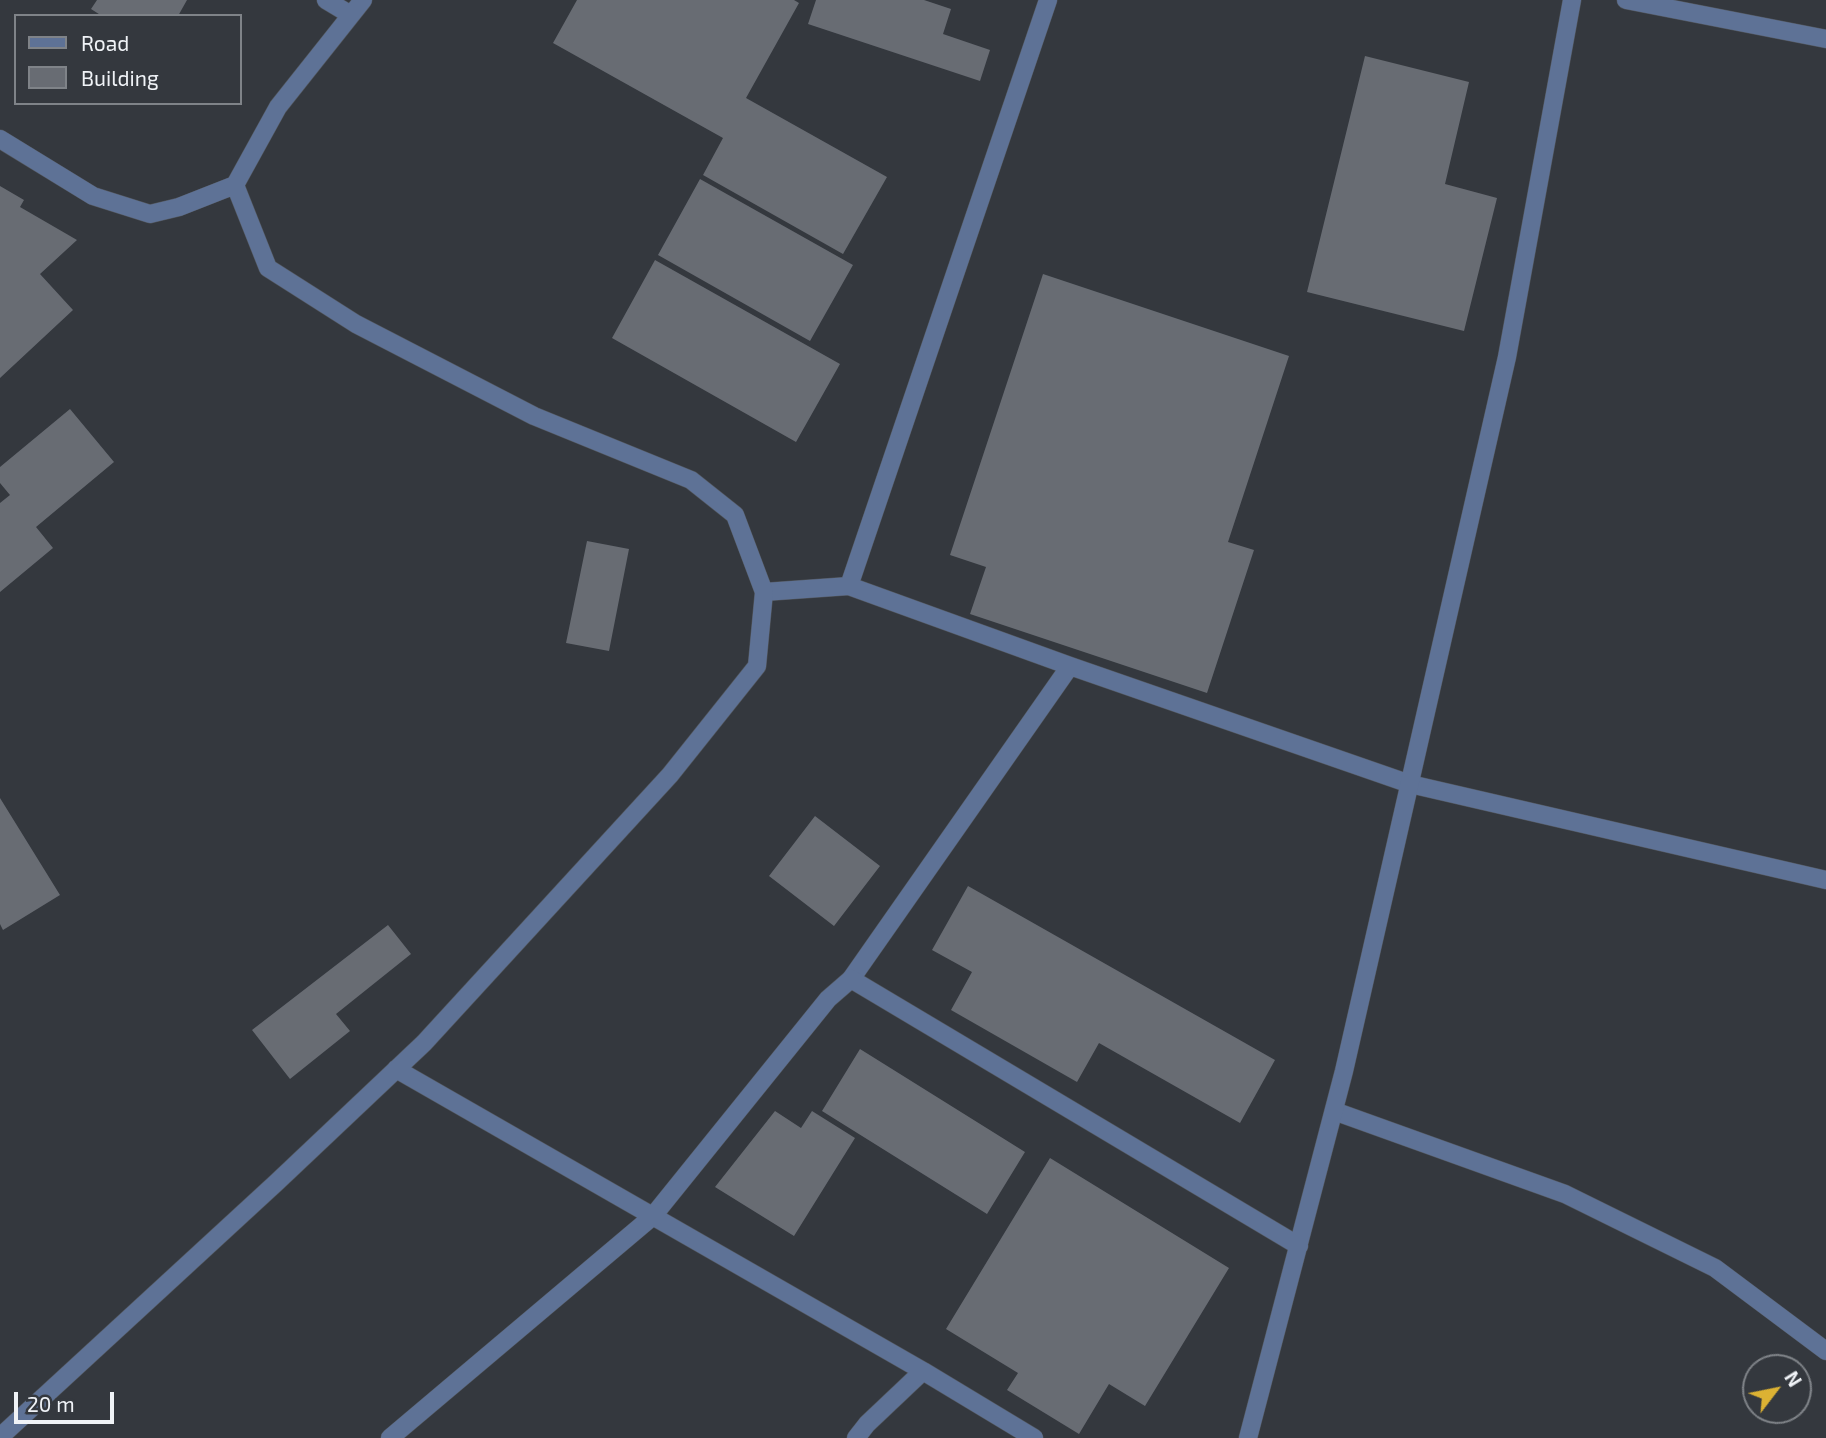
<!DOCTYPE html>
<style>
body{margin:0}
#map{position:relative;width:1826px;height:1438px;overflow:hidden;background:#34383e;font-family:"Exo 2",sans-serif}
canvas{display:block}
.legend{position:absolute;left:14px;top:14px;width:228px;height:91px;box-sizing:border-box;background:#34383e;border:2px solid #7f8388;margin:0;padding:9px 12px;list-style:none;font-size:21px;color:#f0f3f7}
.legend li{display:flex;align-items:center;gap:14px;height:35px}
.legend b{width:35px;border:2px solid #7f8388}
.north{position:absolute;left:1742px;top:1354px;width:70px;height:70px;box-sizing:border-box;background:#34383e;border:2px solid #7f8388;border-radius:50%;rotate:58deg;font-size:19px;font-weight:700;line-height:28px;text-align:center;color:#f0f3f7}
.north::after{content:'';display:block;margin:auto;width:24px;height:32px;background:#dcb233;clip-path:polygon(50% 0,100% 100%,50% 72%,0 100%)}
.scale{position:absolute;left:14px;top:1392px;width:100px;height:32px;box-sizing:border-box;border:4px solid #f0f3f7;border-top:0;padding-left:9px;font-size:21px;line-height:24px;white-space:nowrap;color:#f0f3f7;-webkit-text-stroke:5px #34383e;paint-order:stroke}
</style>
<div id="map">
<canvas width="1826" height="1438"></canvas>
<ul class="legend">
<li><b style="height:9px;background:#5e7296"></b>Road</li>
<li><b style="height:19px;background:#686c73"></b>Building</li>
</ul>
<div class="north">N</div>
<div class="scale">20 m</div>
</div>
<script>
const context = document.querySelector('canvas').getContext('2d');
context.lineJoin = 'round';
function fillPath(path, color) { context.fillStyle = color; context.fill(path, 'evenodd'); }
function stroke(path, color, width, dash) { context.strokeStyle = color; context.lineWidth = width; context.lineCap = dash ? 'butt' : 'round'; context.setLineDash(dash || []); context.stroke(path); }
fillPath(new Path2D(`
 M97,0H187L178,16H102L91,9Z
 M577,0H794L799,3L746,98L887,177L843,254L703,175L723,138L553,43Z
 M816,0H924L951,9L943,34L990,50L980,81L808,24Z
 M1365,56L1469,82L1445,184L1497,198L1464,331L1307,292Z
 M700,179L853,265L810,341L658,255Z
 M0,186L24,200L20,207L77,240L40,274L73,310L0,378Z
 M655,260L840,364L796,442L612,338Z
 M1043,274L1289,356L1228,542L1254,550L1207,693L970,614L986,567L950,555Z
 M70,409L114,462L36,527L53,548L0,592V503L10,495L0,483V467Z
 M587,541L629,549L609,651L566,643Z
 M0,798L60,895L3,930L0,924Z
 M815,816L880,866L834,926L769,876Z
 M968,886L1275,1060L1240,1123L1099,1043L1077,1082L951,1010L972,972L932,950Z
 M388,925L411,954L336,1014L350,1031L290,1079L252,1030Z
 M860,1049L1025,1152L987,1214L822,1111Z
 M775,1111L801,1128L812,1111L855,1138L794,1236L715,1187Z
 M1050,1158L1229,1268L1145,1406L1109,1384L1079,1434L1007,1390L1018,1373L946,1329Z`), '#686c73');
const lane = new Path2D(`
 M849,586L1048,0
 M764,592L849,586L1070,666L1410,784L1826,880
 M851,979L1070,666
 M1334,1111L1565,1194L1715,1268L1826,1351`);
const street = new Path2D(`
 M326,0L351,15
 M1626,0L1826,39
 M0,139L93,196L150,214L179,207L235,185
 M396,1069L923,1371L1034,1438
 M0,1437L277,1182L424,1043L670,775L757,666L764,592L735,515L691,480L534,416L356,324L268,268L235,185L278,107L363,0
 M390,1438L653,1216L828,999L851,979L1299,1246
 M856,1438L867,1424L923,1371
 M1248,1438L1344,1071L1507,357L1572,0`);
stroke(lane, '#52565c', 19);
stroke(street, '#52565c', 19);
stroke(lane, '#5e7296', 18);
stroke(street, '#5e7296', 18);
</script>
